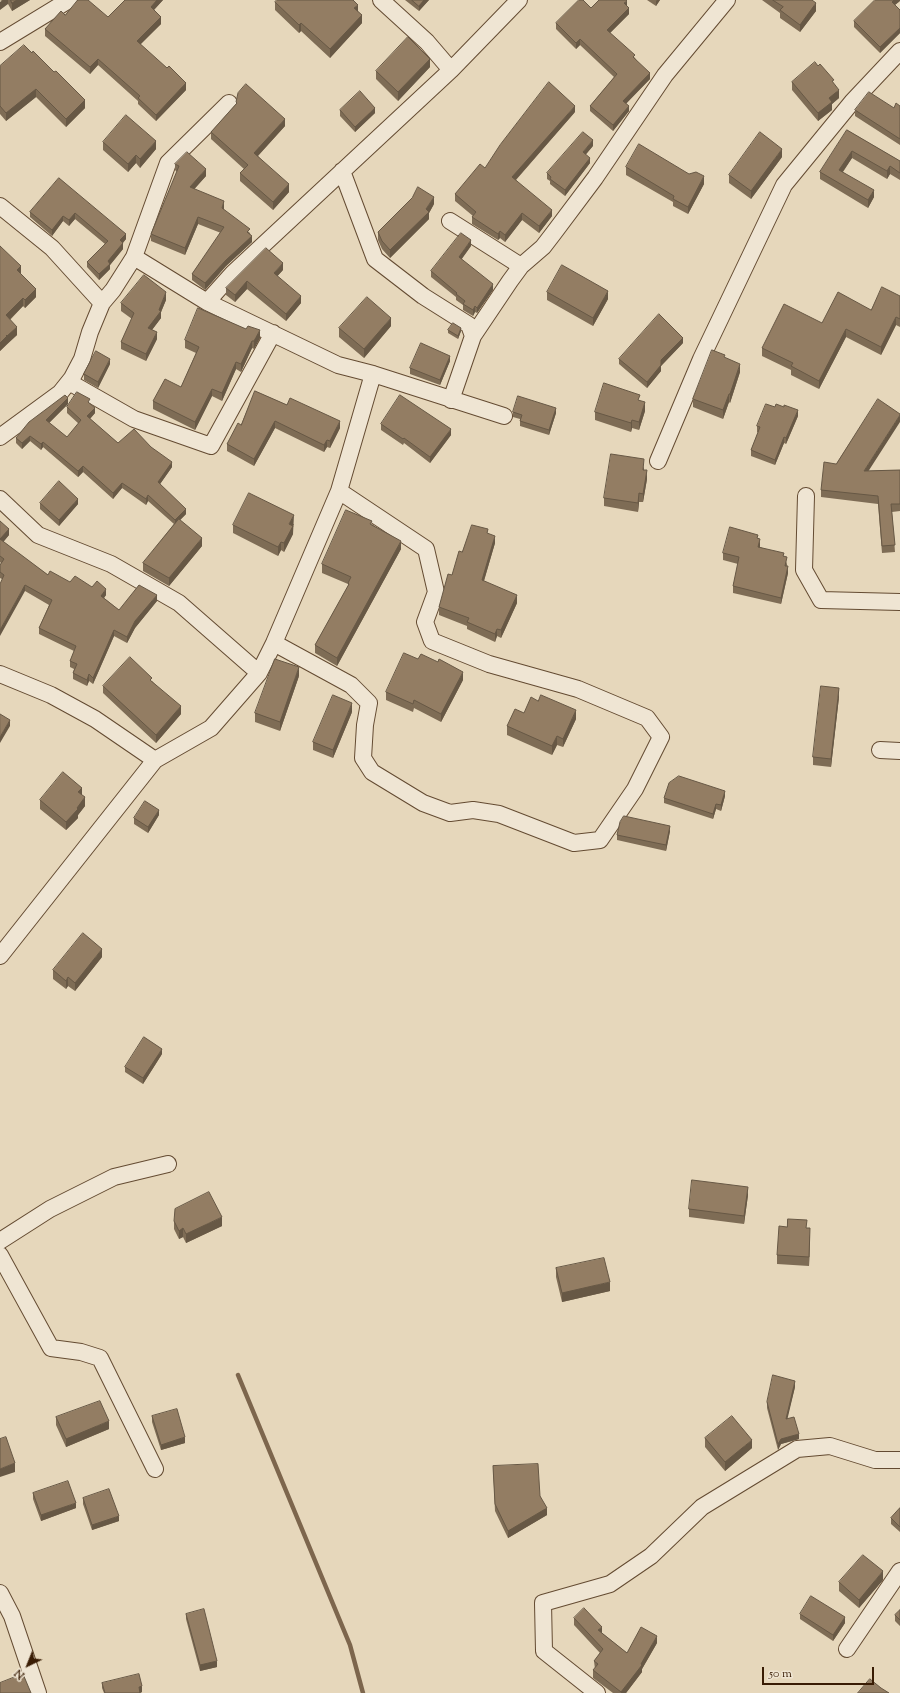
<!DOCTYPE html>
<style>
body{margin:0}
#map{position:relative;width:900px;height:1693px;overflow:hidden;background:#e6d7bb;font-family:"Sorts Mill Goudy",serif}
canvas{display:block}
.north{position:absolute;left:8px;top:1645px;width:40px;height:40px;-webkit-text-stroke:3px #efe5d3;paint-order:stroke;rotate:223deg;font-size:11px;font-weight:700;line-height:16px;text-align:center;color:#391c04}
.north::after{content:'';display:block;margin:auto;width:14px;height:18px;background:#391c04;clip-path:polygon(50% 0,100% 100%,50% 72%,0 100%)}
.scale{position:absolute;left:762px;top:1667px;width:112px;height:18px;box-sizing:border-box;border:2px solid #391c04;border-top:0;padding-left:5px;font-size:12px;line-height:14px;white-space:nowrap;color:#391c04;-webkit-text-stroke:3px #efe5d3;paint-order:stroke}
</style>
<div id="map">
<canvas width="900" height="1693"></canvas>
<div class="north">N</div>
<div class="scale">50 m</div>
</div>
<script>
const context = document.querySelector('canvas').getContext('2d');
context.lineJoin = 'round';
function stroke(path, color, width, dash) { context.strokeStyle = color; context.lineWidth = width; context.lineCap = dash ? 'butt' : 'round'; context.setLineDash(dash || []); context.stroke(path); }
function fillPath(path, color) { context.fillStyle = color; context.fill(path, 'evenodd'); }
stroke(new Path2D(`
 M238,1375L350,1645L363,1693`), '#7d664d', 4.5);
const street = new Path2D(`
 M381,0L427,42L451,70
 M0,42L69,0
 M342,171L375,259L423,296L469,325L473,336
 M0,206L52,248L102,303L90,332L82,359L72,378L60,393L0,437
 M450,221L521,266
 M134,257L168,163L229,103
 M207,302L233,273L451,70L519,0
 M102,303L113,290L134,257L207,302L338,365L373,374L504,416
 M69,382L134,419L211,446L273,333
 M451,400L473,336L510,281L521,266L543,247L553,234L595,178L665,75L727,0
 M658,461L701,359L784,185L852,102L900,51
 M806,496L804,570L821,600L900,602
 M0,499L38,535L111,564L179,603L259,673
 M274,643L351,685L369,703L365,725L363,758L372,772L423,803L450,813L473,810L499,814L574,843L600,840L635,789L661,737L647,718L578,689L489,664L432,641L425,622L436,592L426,549L339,491
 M0,674L51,695L95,719L155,760
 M880,750L900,751
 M0,956L155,760L211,728L259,673L274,643L339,491L373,374
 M0,1241L50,1209L114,1177L168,1164
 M0,1255L51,1348L81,1352L100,1358L155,1469
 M0,1593L12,1616L38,1693
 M847,1649L900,1571
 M597,1693L544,1651L543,1603L610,1584L651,1556L702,1507L797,1449L830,1446L875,1460H900`);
stroke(street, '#644b32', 18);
stroke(street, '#efe5d3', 16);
fillPath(new Path2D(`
 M0,0H30L12,11L8,4Z
 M125,0H163L154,10L161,24L140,44L186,90L156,121L138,104V101L98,65L90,74L45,36V29L65,15L108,17Z
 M405,0H429L419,11Z
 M647,0H660L656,6Z
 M762,0H812L816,11L800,32L780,18V13Z
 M900,1L895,5L900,10V33L880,53L854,27V21Z
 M275,2L358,11L362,23L330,58L301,31L299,33L275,10Z
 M627,6L629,14L610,33L635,58L650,79L626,103L629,111L613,131L590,111V106L614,77L580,45L576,49L556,29V23L591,8Z
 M0,66L85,108L66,127L36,97L6,121L0,114Z
 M818,66L834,84L839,98L832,104V110L818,121L792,90V82Z
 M430,67L398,101L376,79V71Z
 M236,102L285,126L258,156L289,192L273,210L240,181V173L244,169L211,139V132L236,104Z
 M900,106V145L855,116V110L894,108Z
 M340,110L375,113L355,132L340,116Z
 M575,112L516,180L552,216L539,233L522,220L505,242L500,238L498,240L472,224V217L473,216L455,201V194L485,168Z
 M847,130L900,161V180L890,174L887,179L852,158L843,172L874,197L868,208L820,179V172Z
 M103,142L156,149L140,168L136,163L128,172L103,150Z
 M593,146L585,154L590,163L565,196L550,184V181L547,179V173Z
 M782,157L751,199L729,183V175Z
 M175,164L206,176L194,189L224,208V210L250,233L252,242L226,266L205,290L192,280V274L221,233L198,224L185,255L151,241V234L177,172L175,170Z
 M626,167L704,184L688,214L673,206V202L626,175Z
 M59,178L126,239L123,243V249L110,265V269L99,280L87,267V262L105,244L75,219L69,226L63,221L52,236L30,217V212Z
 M434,204L429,213V219L390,258L382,249L378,240V232Z
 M0,246L21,274L36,297L25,308L23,306L10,320L17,335L0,351Z
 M471,246L461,259L493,290L477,313L475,312L473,316L463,310V305L456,300V297L431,277V271Z
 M283,270L277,276L301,303L286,321L247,289L235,302L226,295V288Z
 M547,292L608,299L593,326L547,300Z
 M900,296V327L896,325L881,355L846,337L819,389L791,375V370L762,356V348L822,323L871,310Z
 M166,300L161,312V318L152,330L157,339L146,361L121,349V342L132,319L121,311V303Z
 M391,326L364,358L339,337V328Z
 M448,330L461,331L458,339L448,333Z
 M260,338L254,349L252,348L241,372L236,369L222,401L212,396L195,430L153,409V401L181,387L196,353L185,348V340Z
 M683,343L661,366V371L647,388L619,364V359Z
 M725,358L740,372L730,403L729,402L723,419L693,407V399Z
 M450,361L440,385L410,374V368Z
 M110,364L98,388L84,380V374Z
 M255,391L340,428L330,448L327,447L324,452L275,428L254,466L227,451V444L241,425Z
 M640,401L645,411L639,430L632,428L631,432L595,420V412Z
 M90,403L95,413L90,419L118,443L151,447L172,467L160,484L186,514L180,520L202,546L169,586L143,571V563L174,524L148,501L146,505L122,488L113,499L83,472L78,477L43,447L41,450L30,441L22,449L16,443V438L68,404L49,423L67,437L79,424L67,413V407Z
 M513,412L556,413L549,435L520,426V419L513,417Z
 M798,416L786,444L784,443L775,465L751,456V450L758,432H757V426Z
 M381,424L451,435L430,463L404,443L403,445L381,430Z
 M644,467V470L647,479L643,502H639L638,512L604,506V498Z
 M900,470V511L892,512L895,552L882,553L878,504L821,497V490L869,471Z
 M40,503L78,504L59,526L40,509Z
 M0,521L9,535L3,542L48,575L106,595L104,598L119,610L157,601L135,628L127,643L114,636L93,684L89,681L87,686L73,679V673L74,669L70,667V661L74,651L39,634V628L49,605L25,591L0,578V565L1,563L0,562Z
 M294,524L293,526V534L284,552L281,550L278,556L233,533V525Z
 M372,524L401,549L337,666L315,653V645L348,586V584L322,573V564Z
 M488,534L495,543L484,581L517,603L501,638L497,636L495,642L467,629V626L439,615V607L452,575L462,552Z
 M758,538L760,546V547L784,556L787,564V566L788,573L781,604L733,593V586L738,564L723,560V553Z
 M299,676L280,731L255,722V713Z
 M463,680L441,722L414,708L413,712L386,700V692Z
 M152,681L181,714L156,743L103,693V686Z
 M839,697L831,767L813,765V757Z
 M352,712L333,758L313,750V742Z
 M524,713L576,719L563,747L557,745L552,755L507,735V726Z
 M82,795L85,806L78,815V818L66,830L40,809V800Z
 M725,796L721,811L716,809L713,819L664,803V798Z
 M159,815L148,833L134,824V818Z
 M670,831L666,851L617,840V835Z
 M102,957L75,991L68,986L66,989L53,979V970Z
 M162,1054L143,1084L125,1072V1067Z
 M748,1195L744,1224L689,1217V1209Z
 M174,1221L222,1226L186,1243L183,1237L179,1239L174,1229Z
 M807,1228L810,1237L809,1266L777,1264V1255Z
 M556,1268L610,1291L562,1302L556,1277Z
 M795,1387L787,1418L799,1439L781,1444L778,1450L767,1408V1402Z
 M152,1416L185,1443L161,1450L152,1422Z
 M56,1417L109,1429L66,1447L56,1425Z
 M705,1438L752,1448L725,1471L705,1447Z
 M493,1466L540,1496L547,1515L508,1538L495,1511Z
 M33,1493L76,1508L41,1521L33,1499Z
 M83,1498L119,1521L92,1530L83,1504Z
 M900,1508V1532L891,1524V1518Z
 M883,1580L859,1608L839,1591V1582Z
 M900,1610V1626L895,1621V1615Z
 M186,1614L217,1667L200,1671L186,1619Z
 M800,1614L845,1623L833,1641L800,1619Z
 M574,1618L602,1633L627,1653L657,1643L642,1669V1672L626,1693H613L593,1678V1670L595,1669L594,1661L600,1653L574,1625Z
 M102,1683L142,1692L140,1693H104L102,1688Z`), '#7e6c55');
fillPath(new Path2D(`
 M3,0H8V4L0,10V2Z
 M17,0H30L12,11V3Z
 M157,0H163L151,13V7Z
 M424,0H429L419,11V6Z
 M657,0H660L656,6V1Z
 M894,0H900V1L892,7V2Z
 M627,1V6L624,3Z
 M816,3V11L800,32V25Z
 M358,5V13L354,8Z
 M629,8V14L607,36V30Z
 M362,15V23L330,58V49Z
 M161,17V24L137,48V41Z
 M301,23V31L299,33V25Z
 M900,28V33L880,53V47Z
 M580,39V45L576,49V43Z
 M98,59V65L90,74V67Z
 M430,59V67L398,101V92Z
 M650,73V79L623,107V101Z
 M186,83V90L156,121V115Z
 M36,89V97L6,121V113Z
 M839,90V98L832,104V110L818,121V113L829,98Z
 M85,100V108L66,127V119Z
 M575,106V112L512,184V177Z
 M629,106V111L613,131V125Z
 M375,108V113L355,132V127Z
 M285,119V126L254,160V153Z
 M593,140V146L583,158V152Z
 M156,141V149L140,168V159Z
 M782,149V157L751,199V191Z
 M852,151V158L839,177V170Z
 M136,155V163L128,172V164Z
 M590,158V163L565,196V190Z
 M890,166V174L887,179V171Z
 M206,169V176L190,194V187Z
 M704,176V184L688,214V207Z
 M289,184V192L273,210V202Z
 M874,190V197L868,208V200Z
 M434,197V204L429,213V219L390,258V250L426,209Z
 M224,201V208L222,215V208Z
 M552,210V216L539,233V226Z
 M75,213V219L69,226V220Z
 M522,213V220L505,242V235Z
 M63,216V221L52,236V230Z
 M198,217V224L185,255V248Z
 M500,231V238L498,240V234Z
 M126,234V239L120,246V240Z
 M252,236V242L226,266L205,290V283L226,260Z
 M471,240V246L459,263V257Z
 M123,243V249L110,265V269L99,280V274L108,261Z
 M283,263V270L274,280V273Z
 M21,266V274L17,270Z
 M247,281V289L235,302V295Z
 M493,284V290L477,313V308Z
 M36,289V297L25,308V300Z
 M608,291V299L593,326V318Z
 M166,292V300L161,312V318L148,335V328L159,310Z
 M301,296V303L286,321V314Z
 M23,298V306L6,323V315Z
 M475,306V312L473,316V310Z
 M896,317V325L881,355V347Z
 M391,318V326L364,358V349Z
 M17,327V335L7,344V336Z
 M461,328V331L458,339V336Z
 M846,329V337L819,389V381Z
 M260,330V338L254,349V341Z
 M157,332V339L146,361V354Z
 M7,336V344L0,351V343Z
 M683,338V343L661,366V371L647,388V382L661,360Z
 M252,341V348L241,372V364Z
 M450,356V361L440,385V380Z
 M110,359V364L98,388V382Z
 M236,362V369L222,401V393Z
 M740,364V372L730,403V394Z
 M212,389V396L195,430V422Z
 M729,394V402L723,419V410Z
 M68,398V404L46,426V420Z
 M645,402V411L639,430V422Z
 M95,408V413L87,422V416Z
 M556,408V413L549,435V430Z
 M798,410V416L786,444V438Z
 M900,415V422L864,478V471Z
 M632,420V428L631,432V423Z
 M275,421V428L254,466V459Z
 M340,421V428L330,448V441Z
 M451,429V435L430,463V457Z
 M30,436V441L22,449V443Z
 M784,437V443L775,465V460Z
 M327,440V447L324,452V445Z
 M43,442V447L41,450V444Z
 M172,462V467L158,487V482Z
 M83,466V472L78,477V471Z
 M647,470V479L643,502V494Z
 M122,483V488L113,499V493Z
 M639,493V502L638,512V503Z
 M148,495V501L146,505V499Z
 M78,499V504L59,526V520Z
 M186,509V514L175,525V520Z
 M294,515L293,534L284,552V543L289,524Z
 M9,529V535L0,546V539Z
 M495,536V543L482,587V580Z
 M202,538V546L169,586V578Z
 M760,539V546L758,554V547Z
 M401,541V549L337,666V658Z
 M281,542V550L278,556V547Z
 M788,566V573L781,604V598Z
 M25,585V591L0,636V630Z
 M106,589V595L101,602V596Z
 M157,595V601L135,628L127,643V637L135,621Z
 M517,595V603L501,638V630Z
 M497,629V636L495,642V634Z
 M114,630V636L93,684V678Z
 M299,667V676L280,731V722Z
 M463,672V680L441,722V714Z
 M89,674V681L87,686V680Z
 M839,688V697L831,767V759Z
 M352,703V712L333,758V750Z
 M181,706V714L156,743V735Z
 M576,710V719L563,747V739Z
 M10,720V726L0,743V737Z
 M557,736V745L552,755V746Z
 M82,788V796L78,792Z
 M725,791V796L721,811V805Z
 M85,797V806L78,815V818L66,830V822Z
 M716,804V809L713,819V814Z
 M159,810V815L148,833V827Z
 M670,826V831L666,851V845Z
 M102,949V957L75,991V983Z
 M68,977V986L66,989V981Z
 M162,1049V1054L143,1084V1078Z
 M748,1187V1195L744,1224V1216Z
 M222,1217V1226L186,1243V1234Z
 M183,1228V1237L179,1239V1231Z
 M810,1228V1237L809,1266V1257Z
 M610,1282V1291L562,1302V1293Z
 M795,1381V1387L786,1425V1419Z
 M109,1421V1429L66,1447V1439Z
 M799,1434V1439L781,1444L778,1450V1444L781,1439Z
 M185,1437V1443L161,1450V1445Z
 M752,1440V1448L725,1471V1462Z
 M15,1463V1472L0,1477V1469Z
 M76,1503V1508L41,1521V1515Z
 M547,1508V1515L508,1538V1531Z
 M119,1516V1521L92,1530V1525Z
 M883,1571V1580L859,1608V1600Z
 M845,1617V1623L833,1641V1635Z
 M602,1627V1634L598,1630Z
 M657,1636V1643L642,1669V1672L626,1693H621V1692L641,1664Z
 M217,1661V1667L200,1671V1665Z
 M142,1686V1692L139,1693V1687Z`), '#675845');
const building = new Path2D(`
 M11,0H17L12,3Z
 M78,0H88L108,17L125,0H157L151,7L161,17L137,41L167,68L169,66L186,83L156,115L138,98L140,96L98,59L90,67L45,29L61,11L65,15Z
 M277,0H353L358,5L354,8L362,15L330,49L301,23L299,25L275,2Z
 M412,0H424L419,6Z
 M579,0H583L591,8L599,0H626L627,1L624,3L629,8L607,30L635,55L633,57L650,73L623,101L629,106L613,125L590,106L617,74L580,39L576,43L556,23Z
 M773,0H812L816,3L800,25L780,10L783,7Z
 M875,0H894L892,2L900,10V28L880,47L854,21Z
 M408,37L430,59L398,92L376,71Z
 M24,45L32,53L33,51L54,72L56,71L85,100L66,119L36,89L6,113L0,106V66Z
 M815,62L818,66L820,64L834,80L832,81L839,90L829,98L832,102L818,113L792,82Z
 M549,82L575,106L512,177L552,210L539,226L522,213L505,235L500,231L498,234L472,217L476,212L455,194L480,164L485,168L500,145Z
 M246,84L285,119L254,153L289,184L273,202L240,173L248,165L211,132L237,103L236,102L238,93Z
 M360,91L375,108L355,127L340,110Z
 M869,92L894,108L896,103L900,106V139L855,110Z
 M126,115L156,141L140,159L136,155L128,164L103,142Z
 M847,130L900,161V173L890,166L887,171L852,151L839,170L874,190L868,200L820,172Z
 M583,132L593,140L583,152L590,158L565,190L550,179L551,177L547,173Z
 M760,132L782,149L751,191L729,175Z
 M639,144L689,174L696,172L704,176L688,207L673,199L674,196L626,167Z
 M187,152L206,169L190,187L224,201L222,208L250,229L247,232L252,236L226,260L205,283L192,274L224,227L198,217L185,248L151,234L179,166L175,164Z
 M59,178L126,234L120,240L123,243L108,261L110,264L99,274L87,262L108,241L75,213L69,220L63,216L52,230L30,212Z
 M418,187L434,197L426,209L429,212L390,250L382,241L378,232L412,198Z
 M461,233L471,240L459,257L493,284L477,308L475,306L473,310L463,304L465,301L456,294L457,293L431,271Z
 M0,246L21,266L17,270L36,289L25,300L23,298L6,315L17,327L7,336L6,335L7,336L0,343Z
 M266,248L283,263L274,273L301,296L286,314L247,281L235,295L226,288Z
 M562,265L608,291L593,318L547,292Z
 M144,275L166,292L159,310L161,311L148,328L157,332L146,354L121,342L134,313L121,303Z
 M882,287L900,296V319L896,317L881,347L846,329L819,381L791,366L793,363L762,348L784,304L822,323L838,292L871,310Z
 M367,297L391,318L364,349L339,328Z
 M198,308L246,329L248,326L260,330L254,341H252L241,364L236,362L222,393L212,389L195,422L153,401L165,379L181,387L199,347L185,340Z
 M659,314L683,338L661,360V365L647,382L619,359Z
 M453,323L461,328L458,336L448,330Z
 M421,343L450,356L440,380L410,368Z
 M712,350L725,355L724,357L740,364L730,394H729L723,410L693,399Z
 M96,351L110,359L98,382L84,374Z
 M604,383L640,395L638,400L645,402L639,422L632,420L631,423L595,412Z
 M255,391L287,405L290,398L340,421L330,441L327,440L324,445L275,421L254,459L227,444L238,423L241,425Z
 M77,392L90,399L88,402L95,408L87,416L118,443L134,429L151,447L172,462L158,482L186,509L175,520L148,495L146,499L122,483L113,493L83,466L78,471L43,442L41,444L30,436L22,443L16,438L29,422L65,395L68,398L46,420L67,437L81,420L67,407Z
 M400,395L451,429L430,457L404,438L403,439L381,424Z
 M518,396L556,408L549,430L520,421L522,415L513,412Z
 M878,399L900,414V415L864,471L900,470V504H891L895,545L882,546L878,496L821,490L824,462L836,464Z
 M766,404L775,407L776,404L784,407V405L798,410L786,438L784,437L775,460L751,450L760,427L757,426Z
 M611,454L644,459L643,470H647L643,494L639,493L638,503L604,498Z
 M59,481L78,499L59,520L40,503Z
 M249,493L294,515L289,524L293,526L284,543L281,542L278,547L233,525Z
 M346,510L372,521L370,524L401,541L337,658L315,645L349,584L348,583L351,577L322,564Z
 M179,519L202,538L169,578L143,563Z
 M0,521L9,529L0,539L48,575L50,571L70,582L75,576L92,587L97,581L106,589L101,596L119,610L139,585L157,595L135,621L127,637L114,630L93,678L89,674L87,680L73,673L77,664L70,661L76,646L39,628L52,600L25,585L0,630V584L4,575L0,572V565L4,559L0,556Z
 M472,525L488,529L487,533L495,536L482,580L517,595L501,630L497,629L495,634L467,622L469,618L439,607L448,574L452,575L459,551L462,552Z
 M730,527L758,535L757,538L760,539L758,547L784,553L783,556L787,557L785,566H788L781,598L733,586L739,557L723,553Z
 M404,653L418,659L421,654L438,662L439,659L463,672L441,714L414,700L413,704L386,692Z
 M130,657L152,678L150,680L181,706L156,735L103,686Z
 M275,659L299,667L280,722L255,713Z
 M821,686L839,688L831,759L813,757Z
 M333,695L352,703L333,750L313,742Z
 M541,695L576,710L563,739L557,736L552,746L507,726L515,709L524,713L531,697L538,701Z
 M0,714L10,720L0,737Z
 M63,772L82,788L78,792L85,797L77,808L78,809L66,822L40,800Z
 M679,776L725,791L721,805L716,804L713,814L664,798L669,783Z
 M145,801L159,810L148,827L134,818Z
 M624,816L670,826L666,845L617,835L620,822Z
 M83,933L102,949L75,983L68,977L66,981L53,970Z
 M144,1037L162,1049L143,1078L125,1067Z
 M692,1180L748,1187L744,1216L689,1209Z
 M209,1192L222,1217L186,1234L183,1228L179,1231L174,1221L175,1209Z
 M788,1219L807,1220L806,1228H810L809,1257L777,1255L779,1226L787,1227Z
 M604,1258L610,1282L562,1293L556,1268Z
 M773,1375L795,1381L786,1419L794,1417L799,1434L781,1439L778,1444L767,1402Z
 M100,1401L109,1421L66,1439L56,1417Z
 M177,1409L185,1437L161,1445L152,1416Z
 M732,1416L752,1440L725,1462L705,1438Z
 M6,1437L15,1463L0,1469V1439Z
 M538,1464L540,1496L547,1508L508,1531L495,1504L493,1466Z
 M68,1481L76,1503L41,1515L33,1493Z
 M109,1489L119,1516L92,1525L83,1498Z
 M900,1508V1527L891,1518Z
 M863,1555L883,1571L859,1600L839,1582Z
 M811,1596L845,1617L833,1635L800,1614Z
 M584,1608L602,1627L598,1630L627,1653L641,1627L657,1636L641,1664L642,1665L621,1692L593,1670L598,1664L594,1661L603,1649L574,1618Z
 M204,1609L217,1661L200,1665L186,1614Z
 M900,1610V1620L895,1615Z
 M23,1674L31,1693H0V1683Z
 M139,1674L142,1686L139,1687L140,1693H105L102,1683Z
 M870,1679L881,1688L889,1693H858Z`);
fillPath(building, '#937d63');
stroke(building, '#675845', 1);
</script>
